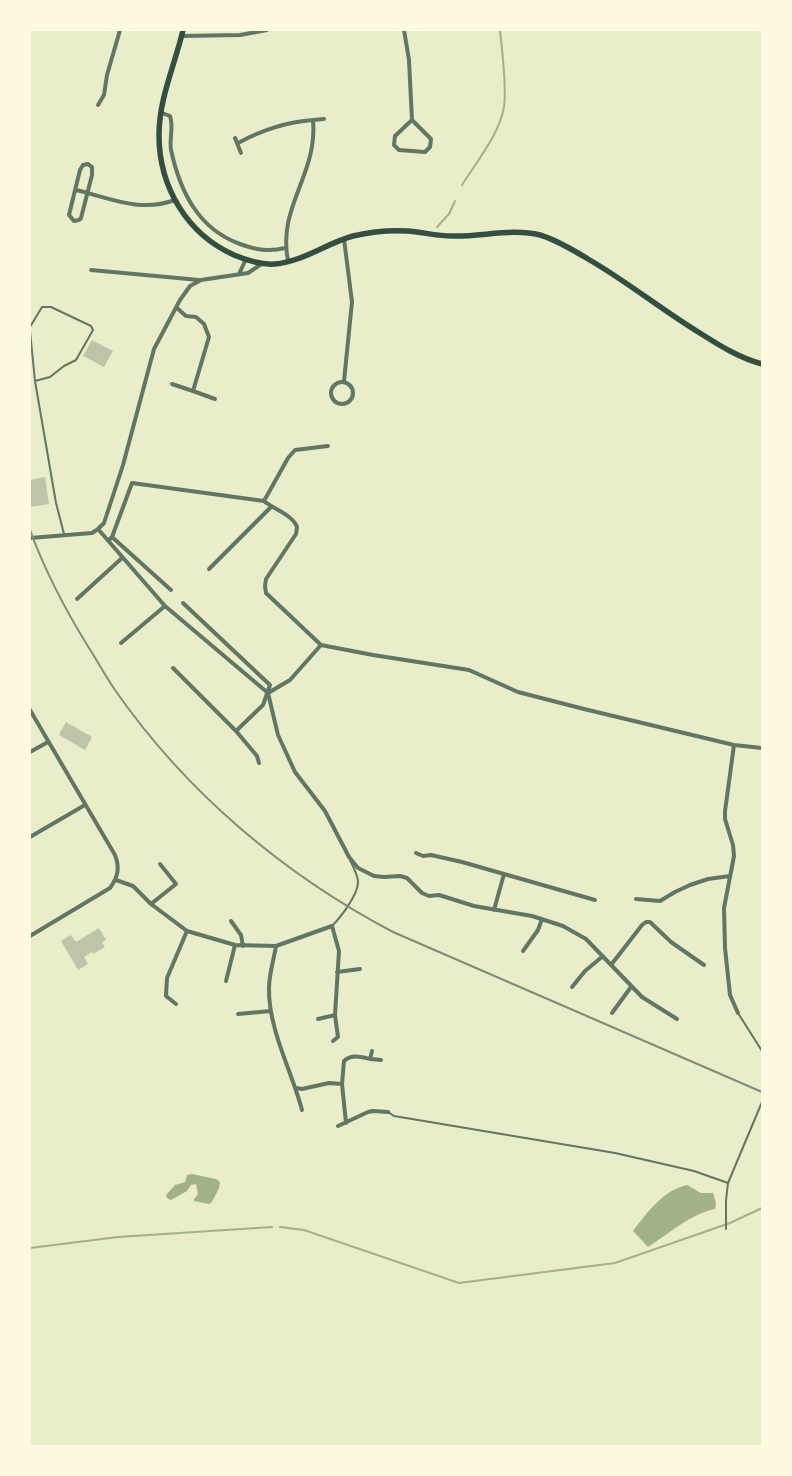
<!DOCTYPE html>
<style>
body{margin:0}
#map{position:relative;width:792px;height:1476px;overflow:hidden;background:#e9edc9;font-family:Manrope,sans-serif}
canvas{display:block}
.frame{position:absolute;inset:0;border:31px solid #fefae0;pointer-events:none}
</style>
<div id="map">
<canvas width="792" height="1476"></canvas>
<div class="frame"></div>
</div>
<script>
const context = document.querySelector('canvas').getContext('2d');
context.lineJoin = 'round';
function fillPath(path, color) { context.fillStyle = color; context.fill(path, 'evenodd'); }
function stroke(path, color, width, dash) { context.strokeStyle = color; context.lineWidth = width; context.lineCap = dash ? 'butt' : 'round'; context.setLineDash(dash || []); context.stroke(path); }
fillPath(new Path2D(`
 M192,1174L216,1179L220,1182L219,1188L212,1202L209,1204L194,1201V1199L198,1194L196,1184L191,1185L187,1191L171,1200L167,1198L166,1195L175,1185L185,1182L187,1175Z
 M687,1185L701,1193H713L716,1203L715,1209C690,1214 669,1234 648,1247L633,1231C647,1213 663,1190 687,1185Z`), '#a3b18a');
stroke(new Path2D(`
 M462,185C477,161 499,135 504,107C507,87 502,51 500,30
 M437,227L449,214L455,201
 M280,1227L304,1230L459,1283L615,1263L730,1223L762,1208
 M30,1248L118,1237L272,1227`), '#a3b18a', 2);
fillPath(new Path2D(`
 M92,340L113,351L104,367L83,356Z
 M45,477L49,504L31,507L30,480Z
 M66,722L92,737L85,750L59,735Z
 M99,928L106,940L102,942L105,947L93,954L92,952L84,957L88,964L78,970L61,941L71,935L76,942Z`), '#bcc5a7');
stroke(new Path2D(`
 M30,327L42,307H51L91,326L93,330L76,360L64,366L50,377L35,381
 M30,331L35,381L56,503L64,534
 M332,926C340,918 358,895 358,882C358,875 353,867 350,860
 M738,1013L762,1051
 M388,1112L394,1116L615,1153L694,1171L728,1183
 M726,1229V1200L728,1183L762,1102`), '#617663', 2);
stroke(new Path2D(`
 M404,30L409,60L412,120L431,139L430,147L425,152L399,150L394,145L395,136L412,120
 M182,36L240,35L267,30
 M98,105L104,95L107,75L120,30
 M162,113L170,116C174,127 169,139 171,150C180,191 198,229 240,244C256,250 269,252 285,248
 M313,120L324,119
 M235,138L241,153
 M238,143C262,130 285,122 313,120C318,175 277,206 288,261
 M88,164L92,167V175L81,218L79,220L74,221L69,215L80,170L83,165Z
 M76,190C110,198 139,213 175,200
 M91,270L199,280
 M239,274L246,259
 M177,308L186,316L196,317L204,324L209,337L193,391L215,399
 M344,381L352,302L344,239
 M331 393a11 11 0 1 1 22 0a11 11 0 1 1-22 0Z
 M172,384L193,391
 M264,501C273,509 293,515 297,527L296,534L266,579L265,586L266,593L321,645
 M98,529L165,606L268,693L278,735L295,772L325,811L349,857L358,868L374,876L384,877L400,876L407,878L422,893L429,896L439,895L474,906L532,916L563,926L586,939L642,997L677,1019
 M112,537L171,590
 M30,538L92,533L98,529L104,523L123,465L154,349L180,300L190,286L201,280L248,273L263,263
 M109,540L112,537L132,483L264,501L288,458L295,450L328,446
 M209,569L271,507
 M77,599L122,558
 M183,603L270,685L263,705L236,731L257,756L259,763
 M121,643L165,606
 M173,668L236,731
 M268,693L290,680L321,645L373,655L469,670L518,692L584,709L734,745L762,748
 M30,710L115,855C120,868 118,877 110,888L30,936
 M734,745L725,811V819L733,845L734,856L724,908L725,948L730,995L738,1013
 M30,752L48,742
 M30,837L85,805
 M416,853L423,856L431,855L462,862L595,900
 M116,880L133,886L151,904L187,931L235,945L276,946L332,926L339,951L335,1015L338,1037L333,1041
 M636,899L660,901L675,892L690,885L708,879L730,876
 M151,904L176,884L160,864
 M494,910L504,874
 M231,921L241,935L243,946
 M276,946C274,959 269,974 269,988C268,1028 292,1072 302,1110
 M523,951L538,930L542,919
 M611,965L642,925L646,922H650L671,942L704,965
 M337,972L360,969
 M226,981L235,945
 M572,987L585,971L603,956
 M176,1004L166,996L167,978L187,931
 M612,1013L631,987
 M238,1014L271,1011
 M318,1019L335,1015
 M370,1059L381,1060
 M342,1084L344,1061C352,1054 361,1057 370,1059L372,1051
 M296,1088L302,1089L329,1083L342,1084L346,1123
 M338,1126L368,1112L373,1111L388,1112`), '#617663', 4);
stroke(new Path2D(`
 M183,30C175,65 159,98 159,135C159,187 187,234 234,255C246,260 262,265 275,264C302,262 327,243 353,236C370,232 389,230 407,231C422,232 437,236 452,236C481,237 512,228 540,235C557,240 573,250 588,259C628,282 663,311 703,335C722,347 740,358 762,364`), '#344e41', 5.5);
stroke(new Path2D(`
 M30,530C45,571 66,611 89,648C98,662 106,677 115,690C186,792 283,874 393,932L762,1092`), '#7c8e77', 2);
</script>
